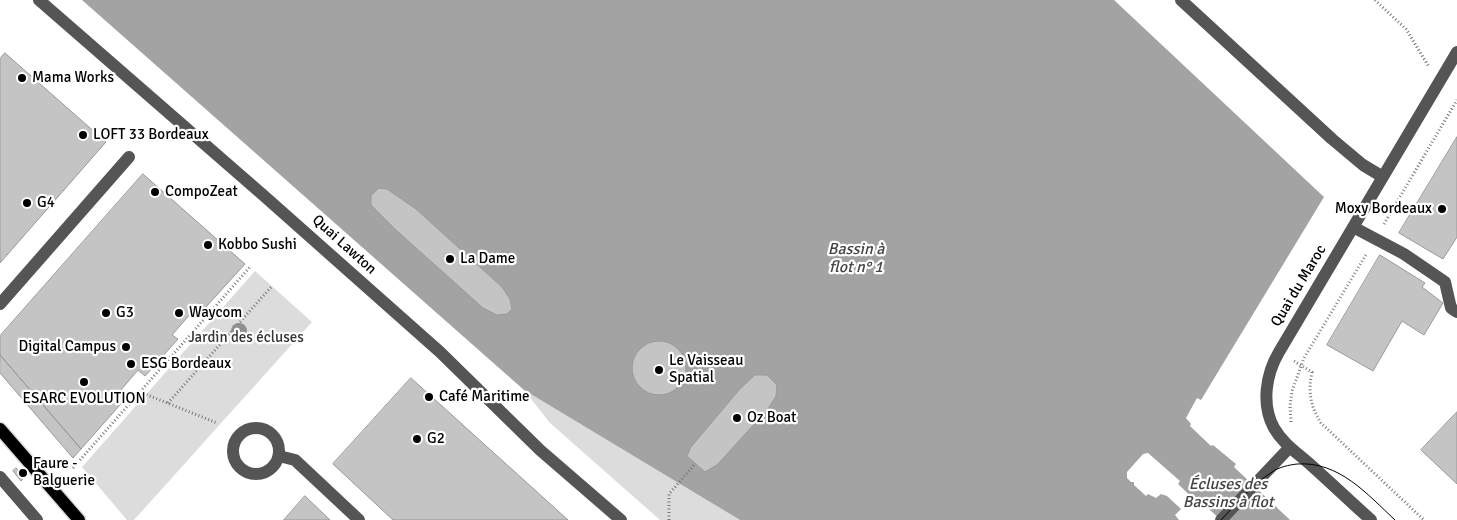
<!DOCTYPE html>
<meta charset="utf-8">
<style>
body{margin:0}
canvas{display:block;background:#fff}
</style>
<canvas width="1457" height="520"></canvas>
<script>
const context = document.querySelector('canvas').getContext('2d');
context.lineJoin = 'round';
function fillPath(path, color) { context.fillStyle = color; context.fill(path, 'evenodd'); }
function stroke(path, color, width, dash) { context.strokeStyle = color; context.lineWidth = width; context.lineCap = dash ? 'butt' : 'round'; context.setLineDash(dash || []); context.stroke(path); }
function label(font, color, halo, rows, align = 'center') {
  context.font = font + ' Signika,sans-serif'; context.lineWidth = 4.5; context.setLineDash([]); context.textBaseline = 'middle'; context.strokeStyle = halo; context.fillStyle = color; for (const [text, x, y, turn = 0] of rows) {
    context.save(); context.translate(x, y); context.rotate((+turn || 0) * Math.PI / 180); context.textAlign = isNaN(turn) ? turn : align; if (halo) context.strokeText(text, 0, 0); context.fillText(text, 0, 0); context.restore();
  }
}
fillPath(new Path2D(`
 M255,271L312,322L134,520H127L82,467Z
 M524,390L740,520H660L550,423Z`), '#dcdcdc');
fillPath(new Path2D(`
 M82,0H1114L1324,197L1201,400L1197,398L1186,418L1191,424L1190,426L1211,446L1213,445L1236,464L1234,467L1290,520H1221L1201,502L1199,504L1178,484L1180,481L1148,453L1143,454L1127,472V478L1131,482H1134V485L1146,496L1148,494L1156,498L1161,494L1167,496L1181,509L1175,515L1179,520H740L524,390Z`), '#a3a3a3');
const building = new Path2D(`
 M5,53L106,142L0,263V59Z
 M1457,137V237L1443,259L1399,233Z
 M143,174L245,264L205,308L200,303L172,335L178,339L145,376L138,370L120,391L127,397L81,449L0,355V336Z
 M379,188L387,189L416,209L502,287L510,299L512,309L507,314L497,315L483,308L396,230L371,205V196Z
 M1380,255L1425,283L1422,287L1443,303L1424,335L1402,321L1373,371L1327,345Z
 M632 368a27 27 0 1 1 54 0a27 27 0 1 1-54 0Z
 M0,355L81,449L73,458L0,373Z
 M755,375H767L777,385L776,396L768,409L717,465L705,472L687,456L691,447L739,390Z
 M411,378L568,520H393L333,464Z
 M1457,412V484L1421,450Z
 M16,468L25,477L21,481L13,471Z
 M305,496L330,520H284Z`);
fillPath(building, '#c4c4c4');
stroke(building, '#999', 1);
const major = new Path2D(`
 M0,429L79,520`);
stroke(major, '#dbdbdb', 15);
stroke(new Path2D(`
 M1375,0L1406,29L1429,67
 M1384,224L1457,100
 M1294,361L1312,372C1308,391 1310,406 1321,423L1424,520
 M140,392L217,423
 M168,403L272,286
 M1291,422L1290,406L1292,391L1304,358L1367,253
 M73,468L250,267
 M669,520V494L695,464`), '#777', 3, [1, 2.5]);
stroke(new Path2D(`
 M39,0L263,195L440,352L540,450L621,520
 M1181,0L1332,139L1363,165L1383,177
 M1353,227L1404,254L1445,282L1451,308L1457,312
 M0,304L129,157
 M233 451a23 23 0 1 1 46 0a23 23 0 1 1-46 0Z
 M279,456L295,460L359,520
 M0,477L37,520
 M1221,520L1290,447
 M1371,520C1351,502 1332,484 1312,466C1299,454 1283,444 1274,428C1261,404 1266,374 1279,352L1457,52`), '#555', 12);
stroke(major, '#000', 12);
stroke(new Path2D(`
 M1221,520C1237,503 1252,485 1272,472C1279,467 1289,465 1297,464C1339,461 1367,494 1395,520`), '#000', 1);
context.fillStyle = '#8f8f8f';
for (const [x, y] of [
 [239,331]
]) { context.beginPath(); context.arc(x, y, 8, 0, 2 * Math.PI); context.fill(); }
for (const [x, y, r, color] of [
 [22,78,5,"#000"],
 [83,135,5,"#000"],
 [155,192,5,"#000"],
 [27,203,5,"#000"],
 [1442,209,5,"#000"],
 [208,245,5,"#000"],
 [450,259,5,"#000"],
 [106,313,5,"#000"],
 [179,313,5,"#000"],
 [126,347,5,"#000"],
 [131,364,5,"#000"],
 [659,370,5,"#000"],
 [84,382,5,"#000"],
 [429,397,5,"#000"],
 [737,418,5,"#000"],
 [417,439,5,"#000"],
 [23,473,5,"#000"]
]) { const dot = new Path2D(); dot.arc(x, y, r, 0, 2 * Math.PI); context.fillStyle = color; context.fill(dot); stroke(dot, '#fff', 2); }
label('15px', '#000', '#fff', [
 ["Mama Works",32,78],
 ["LOFT 33 Bordeaux",93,135],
 ["CompoZeat",165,192],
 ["G4",37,203],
 ["Moxy Bordeaux",1432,209,"right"],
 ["Kobbo Sushi",218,245],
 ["La Dame",460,259],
 ["G3",116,313],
 ["Waycom",189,313],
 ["Digital Campus",116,347,"right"],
 ["Le Vaisseau",669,361],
 ["Spatial",669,378],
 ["ESG Bordeaux",141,364],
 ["Café Maritime",439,397],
 ["ESARC EVOLUTION",84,399,"center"],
 ["Oz Boat",747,418],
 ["G2",427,439],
 ["Faure -",33,464],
 ["Balguerie",33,481]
], 'left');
label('15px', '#000', '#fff', [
 ["Quai Lawton",344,245,42],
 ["Quai du Maroc",1299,286,-59]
]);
label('15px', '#333', '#fff', [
 ["Jardin des écluses",246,338]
]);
label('italic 16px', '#444', '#fff', [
 ["Bassin à",856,250],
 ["flot n° 1",856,268],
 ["Écluses des",1228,485],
 ["Bassins à flot",1228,503]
]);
</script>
